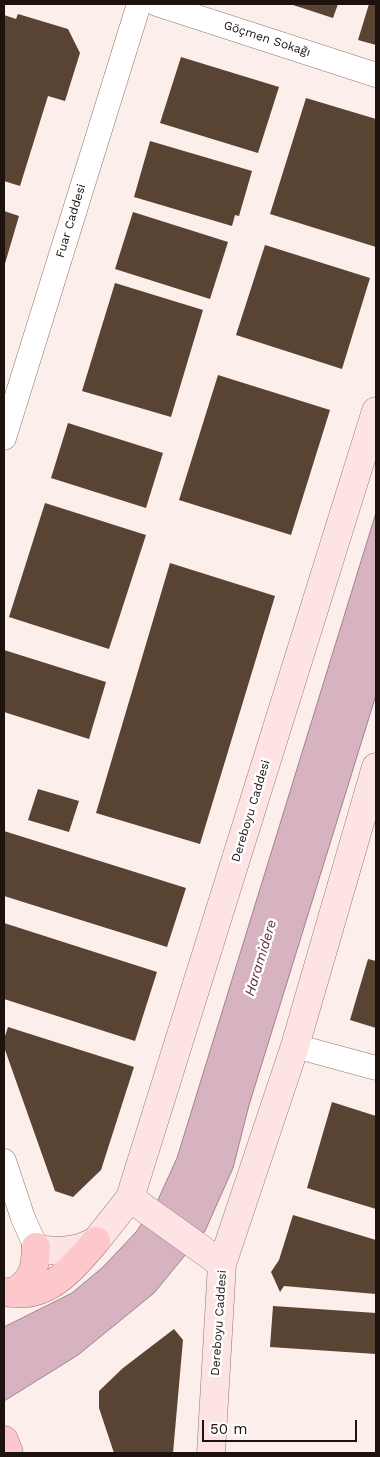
<!DOCTYPE html>
<meta charset="utf-8">
<style>
body{margin:0}
#map{position:relative;width:380px;height:1457px;overflow:hidden;background:#fceeea;font-family:"Work Sans",sans-serif}
canvas{display:block}
.frame{position:absolute;inset:0;border:5px solid #1d120e;pointer-events:none}
.scale{position:absolute;left:202px;top:1420px;width:155px;height:22px;box-sizing:border-box;border:2px solid #1d120e;border-top:0;padding-left:6px;font-size:15px;line-height:18px;white-space:nowrap;color:#1d120e;-webkit-text-stroke:4px #fff;paint-order:stroke}
</style>
<div id="map">
<canvas width="380" height="1457"></canvas>
<div class="frame"></div>
<div class="scale">50 m</div>
</div>
<script>
const context = document.querySelector('canvas').getContext('2d');
context.lineJoin = 'round';
function fillPath(path, color) { context.fillStyle = color; context.fill(path, 'evenodd'); }
function stroke(path, color, width, dash) { context.strokeStyle = color; context.lineWidth = width; context.lineCap = dash ? 'butt' : 'round'; context.setLineDash(dash || []); context.stroke(path); }
function label(font, color, halo, rows, align = 'center') {
  context.font = font + ' "Work Sans",sans-serif'; context.lineWidth = 5; context.setLineDash([]); context.textBaseline = 'middle'; context.strokeStyle = halo; context.fillStyle = color; for (const [text, x, y, turn = 0] of rows) {
    context.save(); context.translate(x, y); context.rotate((+turn || 0) * Math.PI / 180); context.textAlign = isNaN(turn) ? turn : align; if (halo) context.strokeText(text, 0, 0); context.fillText(text, 0, 0); context.restore();
  }
}
const water = new Path2D(`
 M376,513V695L249,1105L233,1168L205,1231L154,1293L78,1355L4,1401V1327L72,1293L103,1267L136,1232L157,1202L177,1158Z`);
fillPath(water, '#d7b2c0');
stroke(water, '#9f828b', 1);
fillPath(new Path2D(`
 M290,4H338L333,18Z
 M369,4H376V45L358,40Z
 M18,14L68,29L80,53L65,101L48,96L20,186L4,181V15L16,19Z
 M181,57L279,87L258,153L160,123Z
 M306,98L376,119V247L270,214Z
 M150,141L252,171L239,216L235,215L232,226L134,197Z
 M4,211L19,216L4,267Z
 M133,212L228,242L210,299L115,269Z
 M265,245L370,278L342,369L236,335Z
 M115,283L203,310L171,417L82,391Z
 M218,375L330,410L291,535L179,500Z
 M68,423L163,453L146,508L51,478Z
 M45,503L146,535L109,649L9,617Z
 M170,563L275,596L200,844L96,813Z
 M4,650L106,682L89,739L4,712Z
 M38,789L79,801L69,832L28,820Z
 M4,831L186,888L167,947L4,896Z
 M4,923L157,972L135,1041L4,999Z
 M368,959L376,961V1028L350,1020Z
 M8,1027L134,1067L101,1170L73,1197L55,1191L4,1047V1039Z
 M332,1102L376,1116V1209L307,1188Z
 M293,1215L376,1240V1294L284,1286L280,1292L271,1272L279,1260Z
 M273,1306L376,1313V1354L270,1347Z
 M174,1329L183,1340L173,1453H114L99,1408V1391L123,1368Z`), '#594332');
const street = new Path2D(`
 M157,4L376,75
 M4,438L139,4
 M295,1046L376,1068
 M4,1161L23,1218L36,1247`);
const secondary = new Path2D(`
 M130,1198L222,1264
 M36,1247L44,1250L62,1251L80,1248L96,1241L130,1198L376,411
 M211,1453L222,1264L295,1046L376,767`);
const primary = new Path2D(`
 M5,1292L13,1293C33,1279 35,1271 36,1247
 M13,1293C49,1298 75,1266 96,1241
 M4,1440L9,1453`);
stroke(street, '#93746b', 25);
stroke(secondary, '#93746b', 29);
stroke(primary, '#ad7073', 29);
stroke(street, '#fff', 24);
stroke(secondary, '#fee3e5', 28);
stroke(primary, '#fdc8cb', 28);
label('12px', '#1d120e', '#fff', [
 ["Göçmen Sokağı",267,39,18],
 ["Fuar Caddesi",71,221,-73],
 ["Dereboyu Caddesi",251,811,-73],
 ["Dereboyu Caddesi",219,1323,-86]
]);
label('italic 14px', '#613046', '#fff', [
 ["Haramidere",261,958,-73]
]);
</script>
